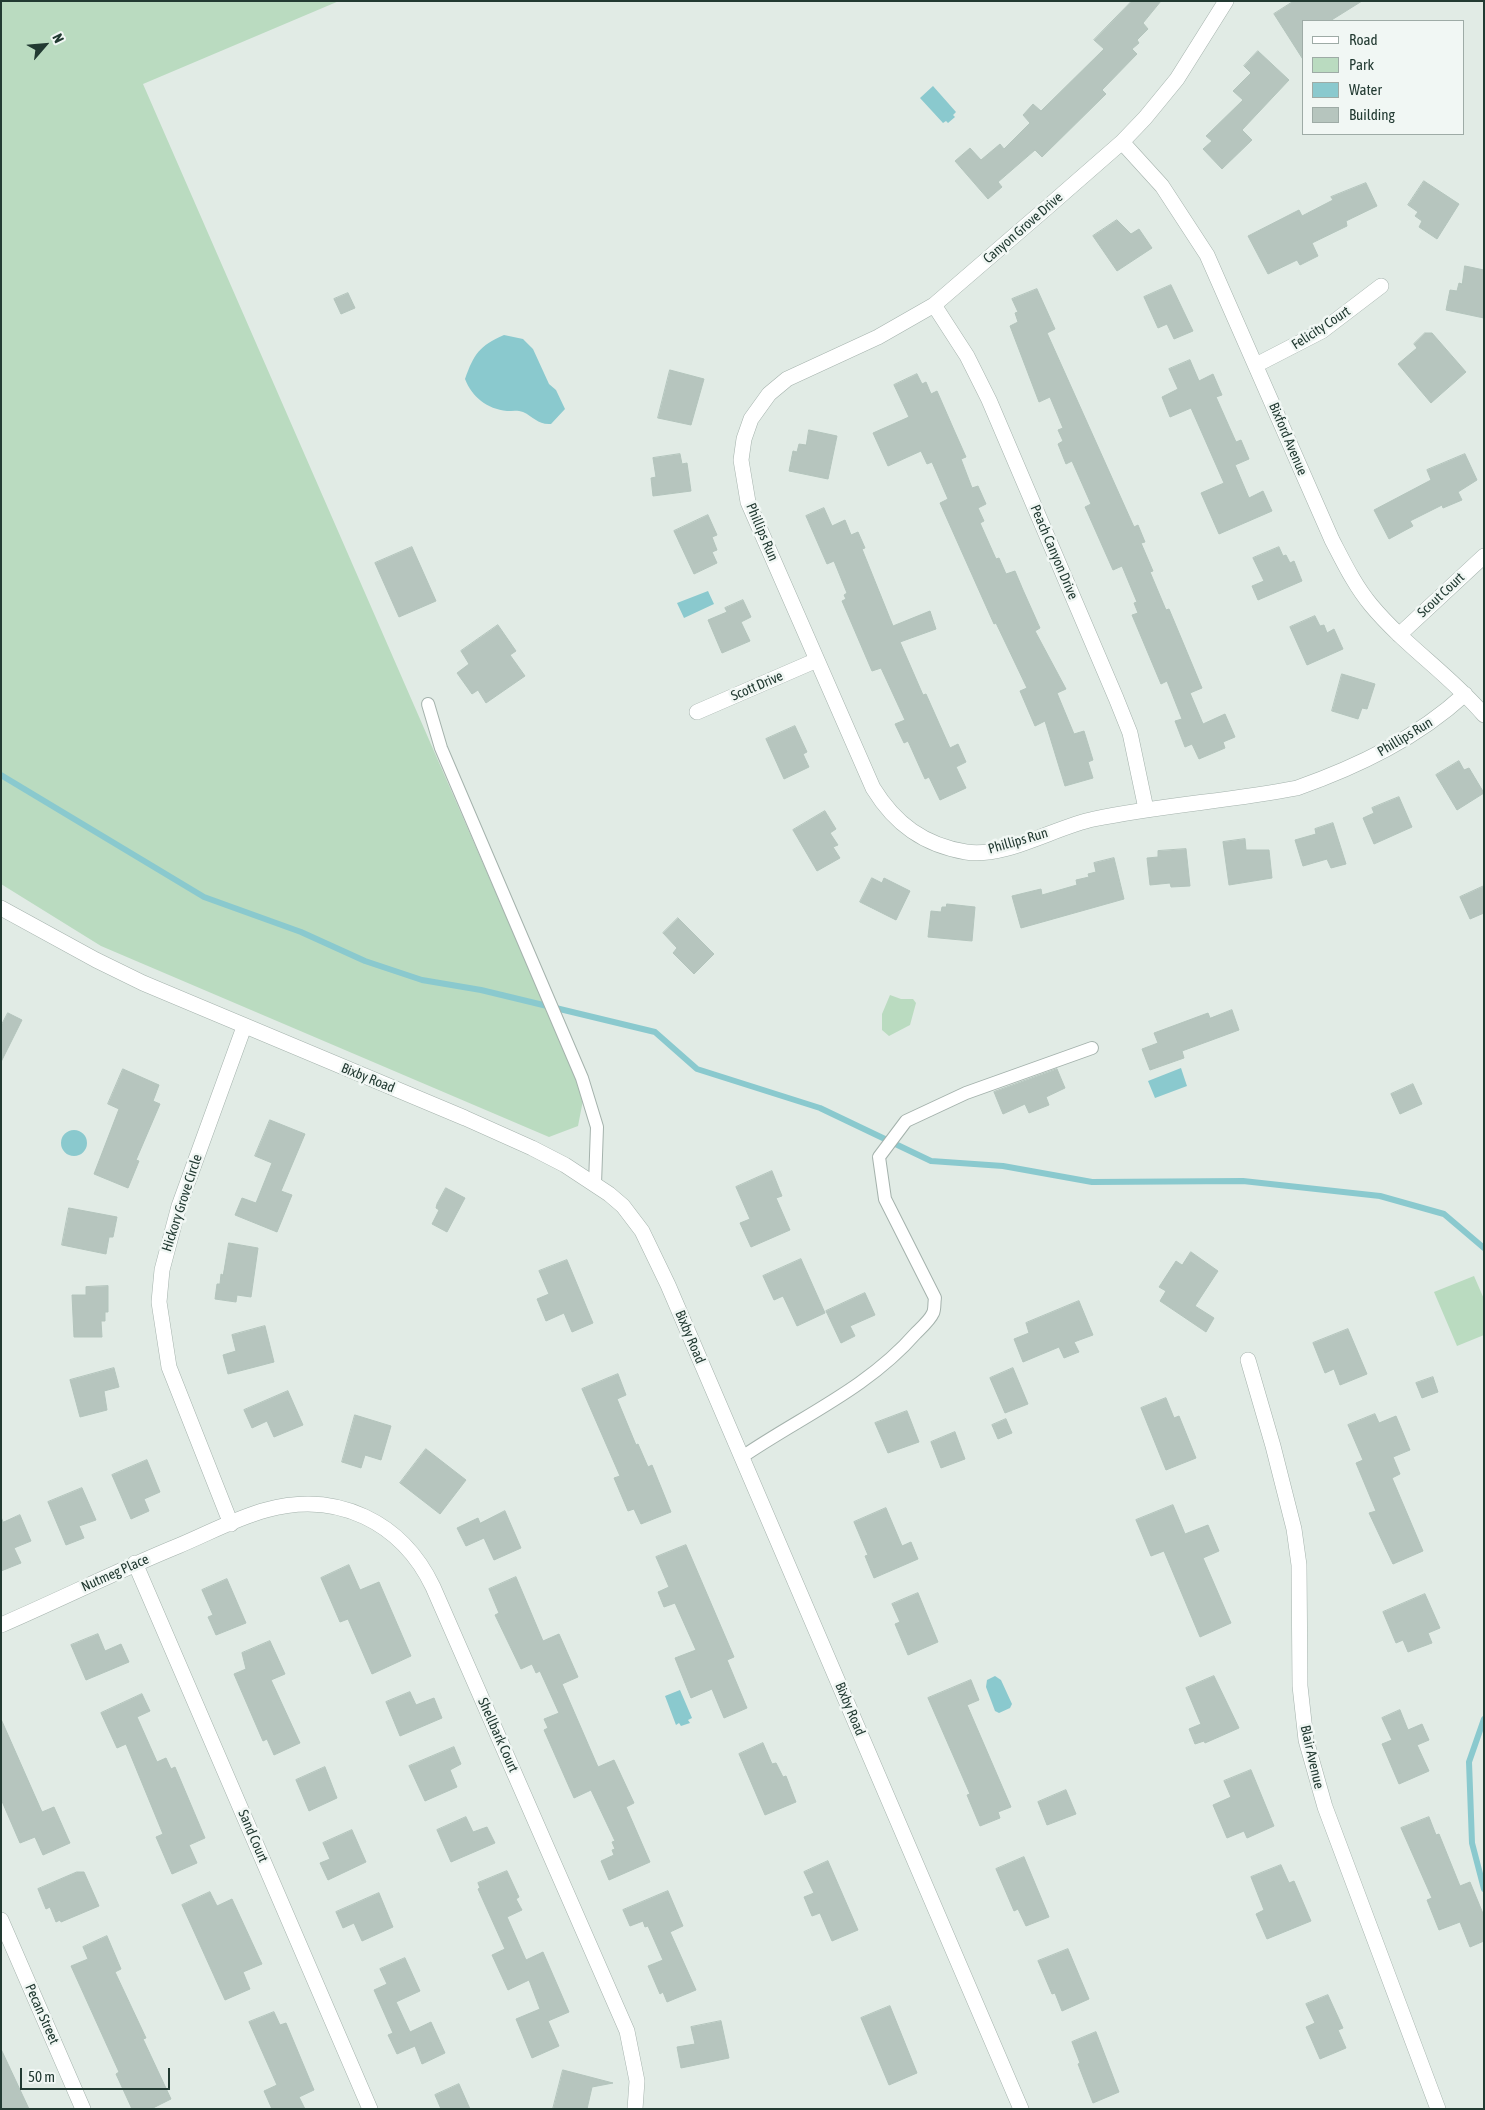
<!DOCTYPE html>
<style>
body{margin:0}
#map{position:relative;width:1485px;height:2110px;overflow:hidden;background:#e1ebe5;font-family:"Asap Condensed",sans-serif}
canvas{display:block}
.frame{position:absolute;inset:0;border:2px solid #223a32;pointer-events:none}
.legend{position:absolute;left:1302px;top:20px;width:162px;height:115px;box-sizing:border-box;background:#f1f7f4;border:1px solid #9eaba6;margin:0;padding:6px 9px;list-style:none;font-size:15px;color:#223a32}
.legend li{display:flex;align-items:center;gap:10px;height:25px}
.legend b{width:25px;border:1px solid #9eaba6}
.north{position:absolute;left:20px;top:20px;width:50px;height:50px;-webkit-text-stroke:4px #f1f7f4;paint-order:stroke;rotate:63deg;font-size:14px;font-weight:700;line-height:20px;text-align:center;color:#223a32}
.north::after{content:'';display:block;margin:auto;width:18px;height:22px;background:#223a32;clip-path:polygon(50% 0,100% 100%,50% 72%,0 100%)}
.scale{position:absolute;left:20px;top:2068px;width:150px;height:22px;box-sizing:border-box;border:2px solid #223a32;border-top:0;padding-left:6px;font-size:15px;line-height:18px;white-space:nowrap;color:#223a32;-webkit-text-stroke:4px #f1f7f4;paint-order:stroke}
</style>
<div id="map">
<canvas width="1485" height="2110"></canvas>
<div class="frame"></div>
<ul class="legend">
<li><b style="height:6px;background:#fff"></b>Road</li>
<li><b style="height:14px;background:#badbc0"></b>Park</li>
<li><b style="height:14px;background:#8ac9ce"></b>Water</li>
<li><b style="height:14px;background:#b6c5be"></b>Building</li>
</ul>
<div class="north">N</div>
<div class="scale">50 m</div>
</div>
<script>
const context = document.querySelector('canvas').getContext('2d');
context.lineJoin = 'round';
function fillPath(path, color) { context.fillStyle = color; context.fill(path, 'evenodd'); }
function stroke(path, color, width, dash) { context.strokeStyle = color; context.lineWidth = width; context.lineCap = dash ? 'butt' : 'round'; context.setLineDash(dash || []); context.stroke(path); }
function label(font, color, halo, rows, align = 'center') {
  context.font = font + ' "Asap Condensed",sans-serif'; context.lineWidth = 5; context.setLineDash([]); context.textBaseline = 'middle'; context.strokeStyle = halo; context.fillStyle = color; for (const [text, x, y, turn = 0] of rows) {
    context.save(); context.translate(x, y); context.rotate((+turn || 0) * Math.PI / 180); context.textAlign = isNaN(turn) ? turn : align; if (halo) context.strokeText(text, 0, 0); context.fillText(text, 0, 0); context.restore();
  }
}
fillPath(new Path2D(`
 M1,1H339L143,84L584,1095L578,1126L549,1137L101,946L1,884Z
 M890,995L901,999H913L916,1003L910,1025L889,1036L882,1030V1014Z
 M1474,1276L1484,1299V1335L1457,1346L1434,1292Z`), '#badbc0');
fillPath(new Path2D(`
 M933,86L956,112L953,115L955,117L948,123L946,121L943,123L920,98Z
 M504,335L523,339L533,349L549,384L556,390L565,409L551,424C538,425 534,417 523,412C518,410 512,411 507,411C487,409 472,397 465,379C474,354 479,346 504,335Z
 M708,591L714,604L684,618L677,603Z
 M1181,1068L1187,1086L1155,1098L1148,1081Z
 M61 1143a13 13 0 1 1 26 0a13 13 0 1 1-26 0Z
 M995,1676L1001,1680L1012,1704L1010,1708L999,1713L995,1711L986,1687L987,1680Z
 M680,1690L692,1718L688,1720L690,1723L681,1726L679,1723L676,1725L665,1696Z`), '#8ac9ce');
stroke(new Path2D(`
 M1,775L204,897L301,932L365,961L422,980L481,990L655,1032L697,1069L820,1108L931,1161L1003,1166L1092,1182L1243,1181L1380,1196L1444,1214L1484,1248
 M1484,1719L1469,1762L1472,1843L1484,1889`), '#8ac9ce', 6);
const building = new Path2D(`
 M1132,1H1161L1143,23L1148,29L1137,40L1139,43L1132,49L1137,54L1102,90L1106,94L1042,157L1035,150L998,182L1002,187L988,199L955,161L970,148L981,160L1000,144L1004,149L1030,123L1023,115L1033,104L1041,111L1104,49L1094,40Z
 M1294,1H1362L1330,21H1304V61L1274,14Z
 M1258,51L1289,80L1242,130L1252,140L1222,169L1203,149L1212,141L1206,136L1243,100L1233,91L1251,73L1244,66Z
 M1424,181L1459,204L1437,239L1419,227L1422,221L1415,216L1418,212L1408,205Z
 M1366,183L1377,206L1346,221L1347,226L1312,243L1318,256L1300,265L1297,260L1268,274L1248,236L1299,210L1302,216L1333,200L1331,197Z
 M1117,220L1131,234L1139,229L1152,248L1117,271L1093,236Z
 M1465,266L1484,270V318L1446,310L1450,290L1457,291L1459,283L1462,284Z
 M1171,285L1193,331L1174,339L1167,324L1158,328L1144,297Z
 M1037,289L1055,329L1047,333L1134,527L1138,525L1145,542L1141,543L1153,571L1150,572L1166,610L1169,609L1202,688L1190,693L1203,724L1225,714L1235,737L1223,742L1225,748L1199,759L1192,744L1185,747L1175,721L1182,719L1167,681L1161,684L1132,615L1138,613L1134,603L1137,602L1122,566L1113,570L1085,507L1091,504L1072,461L1066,464L1058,444L1063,441L1058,430L1063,428L1050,397L1039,402L1010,326L1018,322L1015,313L1018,312L1012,299Z
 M348,293L355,308L341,314L334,299Z
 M1425,333H1432L1466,372L1431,403L1398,364L1417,348L1414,344Z
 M1190,360L1199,381L1213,374L1222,395L1216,397L1236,442L1241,440L1249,459L1235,465L1249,498L1263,491L1272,511L1219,534L1201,493L1224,483L1191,408L1170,417L1162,397L1178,389L1169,369Z
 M670,370L704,379L691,425L658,418Z
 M917,374L922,384L926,382L931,394L937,391L954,430L966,457L961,459L972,488L978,486L986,504L978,508L984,521L980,523L996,559L999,558L1006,574L1015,571L1023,590L1040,628L1035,631L1066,689L1057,693L1074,734L1084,731L1093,760L1088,762L1093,778L1065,786L1045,721L1035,726L1020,691L1027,688L996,623L994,624L940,503L948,499L932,462L927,464L921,451L888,466L873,433L909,417L894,385Z
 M809,430L837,436L828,479L789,471L793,451L797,452L799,444L806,445Z
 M680,454L682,464L687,463L691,491L653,496L651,478L656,477L653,458Z
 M1465,454L1477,480L1458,492L1462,500L1443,508L1442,505L1410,521L1413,526L1389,539L1374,510L1431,480L1427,470Z
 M824,508L832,526L845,520L851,535L858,532L865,548L862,549L893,626L930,611L936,629L900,642L923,695L926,694L950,748L958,744L966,762L956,767L966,788L940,800L929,777L925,779L908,741L904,743L895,724L905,720L881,668L872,671L842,601L846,599L844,595L847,593L834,561L827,564L806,516Z
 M708,515L717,535L712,537L717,550L712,552L717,563L694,574L674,531Z
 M412,547L436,601L399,617L375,563Z
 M1279,547L1283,556L1286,555L1290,563L1294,561L1302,581L1258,600L1252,586L1264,581L1253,558Z
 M743,600L751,617L741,622L750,641L722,653L708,620L727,612L725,608Z
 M1315,616L1320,626L1324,625L1327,633L1334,629L1343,649L1307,665L1290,627Z
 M498,625L516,651L510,655L525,676L486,703L478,690L472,694L457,673L469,664L461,651Z
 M1342,674L1375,684L1367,709L1362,708L1358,719L1332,711Z
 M795,726L807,752L803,754L809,767L784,779L766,739Z
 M1459,761L1464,770L1469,768L1484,793L1457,810L1436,775Z
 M1399,797L1412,827L1374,844L1363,818L1374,813L1372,808Z
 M825,811L836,829L830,833L838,845L833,847L840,858L817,871L793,830Z
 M1333,823L1346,864L1331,868L1327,859L1303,866L1295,840L1316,834L1315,829Z
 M1245,839L1246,850H1269L1272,878L1229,885L1223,842Z
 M1186,849L1190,886L1171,887L1170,883L1150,885L1147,858L1158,857V851Z
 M1114,858L1124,899L1021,928L1012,896L1041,889L1042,895L1077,885L1076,880L1089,877L1088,874L1096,872L1094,863Z
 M872,878L882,883L884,878L910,891L896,920L860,902Z
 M1484,886V913L1470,919L1460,897Z
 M947,904L975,907L972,941L928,937L931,911L941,912L942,907H946Z
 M678,918L714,954L694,974L673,953L677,948L663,933Z
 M1232,1010L1239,1030L1182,1051L1184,1058L1150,1070L1142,1049L1158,1043L1154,1033L1208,1013L1210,1018Z
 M8,1013L22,1020L1,1062V1026Z
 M123,1069L159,1085L153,1101L160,1104L136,1160L139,1161L128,1188L94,1174L119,1109L108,1104Z
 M1057,1069L1065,1088L1046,1097L1049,1105L1029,1113L1025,1104L1003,1114L994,1092Z
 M1413,1084L1422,1104L1400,1114L1391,1094Z
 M270,1120L305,1134L281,1191L292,1195L277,1232L235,1215L242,1198L256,1203L272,1163L255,1156Z
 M772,1171L782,1196L776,1198L790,1230L751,1247L740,1223L750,1219L736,1187Z
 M446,1188L465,1198L447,1232L432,1224L439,1210L436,1208L437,1204Z
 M69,1208L117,1217L113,1237H109L106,1254L62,1245Z
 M229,1243L258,1248L251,1297L237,1295L236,1302L215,1299L217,1284H220L221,1274L223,1275Z
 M1191,1252L1218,1271L1195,1306L1214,1318L1206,1332L1160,1301L1166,1291L1159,1287L1176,1261L1182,1265Z
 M801,1259L825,1313L797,1326L783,1296L774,1300L763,1276Z
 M567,1260L593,1323L572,1332L564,1313L546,1321L537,1299L549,1294L539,1271Z
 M108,1286V1312H105V1321H101L102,1337H74L72,1295H86V1287Z
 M865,1293L875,1315L850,1326L855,1336L841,1343L826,1311Z
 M1079,1301L1093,1335L1074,1342L1079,1352L1064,1358L1059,1347L1023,1362L1014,1339L1029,1333L1026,1323Z
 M265,1326L274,1362L228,1374L223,1355L236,1351L232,1335Z
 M1348,1329L1367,1374L1340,1385L1334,1369L1325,1373L1313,1343Z
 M114,1368L119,1387L104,1391L107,1410L80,1417L70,1380Z
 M1013,1368L1028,1404L1005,1413L990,1378Z
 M618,1374L626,1395L617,1399L636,1445L638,1444L648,1467L652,1465L671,1512L641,1524L634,1509L628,1511L614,1478L620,1476L582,1389Z
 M1433,1377L1438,1392L1422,1398L1416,1383Z
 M288,1391L303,1425L274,1437L267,1421L252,1428L244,1410Z
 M1166,1398L1174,1418L1179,1416L1196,1458L1166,1470L1141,1408Z
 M907,1411L919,1442L888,1453L875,1423Z
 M1375,1414L1379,1423L1396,1416L1410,1450L1393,1457L1400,1474L1392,1478L1423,1551L1393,1564L1369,1513L1376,1511L1356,1463L1363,1460L1348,1425Z
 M355,1415L391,1426L381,1460L365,1455L361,1468L342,1462Z
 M1006,1419L1012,1433L998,1439L992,1425Z
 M955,1432L965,1459L941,1468L931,1442Z
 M426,1449L466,1480L440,1514L400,1483Z
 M147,1460L160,1492L144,1499L149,1511L131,1519L112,1475Z
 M82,1488L96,1520L79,1526L84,1538L66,1545L48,1502Z
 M1173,1505L1185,1534L1208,1525L1219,1551L1203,1558L1231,1623L1200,1637L1164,1551L1151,1556L1136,1520Z
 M886,1508L902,1546L911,1542L918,1559L874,1578L865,1556L868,1555L854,1522Z
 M505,1511L521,1548L494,1560L484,1538L466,1546L457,1528L478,1518L480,1523Z
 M20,1515L31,1541L14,1548L21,1563L1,1571V1517L3,1522Z
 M686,1545L734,1657L727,1660L747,1708L724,1718L712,1689L691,1698L675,1658L696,1650L675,1603L664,1607L658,1592L669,1587L656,1557Z
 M349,1565L360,1590L379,1582L411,1656L372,1674L348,1619L340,1622L321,1578Z
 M516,1577L543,1641L559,1634L578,1677L562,1684L598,1767L614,1760L634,1803L626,1807L650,1862L609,1880L601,1861L614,1855L612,1850L615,1849L612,1842L615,1841L591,1790L574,1798L544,1730L548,1728L544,1719L559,1713L540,1671L536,1673L532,1664L521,1669L495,1615L499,1613L489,1589Z
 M227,1579L246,1623L216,1635L208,1617L213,1615L202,1590Z
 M918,1593L938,1642L908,1655L895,1624L900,1622L892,1604Z
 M1425,1594L1440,1628L1428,1633L1432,1643L1408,1652L1403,1640L1396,1643L1383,1612Z
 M98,1634L105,1651L121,1644L129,1662L86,1680L71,1645Z
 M270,1641L285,1674L271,1680L300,1743L274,1755L267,1739L263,1741L234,1674L246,1669L242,1653Z
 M1214,1676L1239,1728L1205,1743L1204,1741L1195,1744L1189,1729L1201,1724L1186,1688Z
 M971,1680L979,1700L967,1705L1011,1807L998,1812L1000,1818L980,1826L967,1795L970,1794L928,1698Z
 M410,1692L416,1705L434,1698L442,1718L400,1736L386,1702Z
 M142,1694L150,1711L137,1717L157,1762L166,1758L171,1769L175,1767L205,1838L189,1845L197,1863L172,1874L156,1837L163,1834L126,1744L117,1748L101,1713Z
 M1400,1710L1408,1730L1422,1724L1429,1740L1417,1745L1429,1771L1399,1784L1382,1744L1392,1740L1382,1718Z
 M1,1719L42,1812L54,1807L70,1843L43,1855L35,1837L20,1843L1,1799Z
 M763,1743L772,1764L776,1763L783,1777L786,1776L796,1802L765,1815L739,1754Z
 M454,1747L461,1764L450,1770L457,1787L425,1801L409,1766Z
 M325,1767L337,1798L309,1811L296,1780Z
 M1251,1770L1274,1826L1247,1838L1244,1831L1227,1838L1213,1805L1231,1797L1224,1781Z
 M1066,1790L1076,1814L1047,1825L1038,1802Z
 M466,1817L473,1832L487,1827L495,1843L451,1862L437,1830Z
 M1429,1817L1436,1835L1439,1834L1460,1886L1470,1882L1484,1916V1941L1470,1947L1460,1922L1439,1930L1427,1900L1432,1898L1401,1828Z
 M352,1830L366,1862L328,1880L320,1863L330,1859L323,1843Z
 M1024,1857L1049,1917L1026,1926L1018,1909L1014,1911L996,1869Z
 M828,1861L858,1930L832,1941L820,1913L812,1916L804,1897L814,1893L804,1872Z
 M1281,1865L1289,1883L1294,1881L1311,1921L1267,1939L1256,1914L1264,1910L1251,1877Z
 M507,1871L519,1897L516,1899L522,1910L507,1917L526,1960L543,1952L569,2012L548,2021L559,2046L532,2058L516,2019L540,2009L529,1980L508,1990L492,1955L505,1949L478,1889L480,1888L478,1883Z
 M77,1872H84L99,1906L61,1922L60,1920L56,1922L50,1907L46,1909L38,1889Z
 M668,1891L683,1926L670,1932L696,1990L667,2002L663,1992L660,1994L648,1966L663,1960L648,1926L645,1927L643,1921L630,1926L623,1910Z
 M210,1892L217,1906L232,1899L262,1964L243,1972L250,1989L225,2000L182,1905Z
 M379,1893L393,1927L362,1941L354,1923L343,1928L336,1912Z
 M107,1936L121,1969L115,1972L146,2038L143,2039L171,2099L151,2109H132L116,2074L119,2072L71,1966L88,1959L83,1947Z
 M1068,1949L1089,1999L1062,2011L1055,1993L1052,1994L1038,1961Z
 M405,1958L420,1991L396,2002L410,2032L431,2022L445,2053L422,2064L415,2046L397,2054L388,2035L393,2033L374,1990L387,1984L380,1969Z
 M1328,1995L1343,2028L1338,2030L1346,2048L1320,2059L1306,2027L1315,2023L1306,2004Z
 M890,2006L917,2073L889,2085L861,2018Z
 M274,2012L280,2025L286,2023L314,2090L299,2097L305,2109H272L264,2091L277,2085L249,2022Z
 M721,2021L729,2058L681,2068L677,2047L695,2044L691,2027Z
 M1096,2032L1119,2092L1093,2103L1078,2064L1080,2063L1072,2042Z
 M1,2049L29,2109H1Z
 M563,2070L613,2083L592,2087L587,2109H553Z
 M459,2084L470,2109H441L435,2095Z`);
fillPath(building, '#b6c5be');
stroke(building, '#b3c4bc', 1);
const service = new Path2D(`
 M428,704L441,748L582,1078L597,1127L595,1184
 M742,1457C802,1416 867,1389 916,1333C921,1328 930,1320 933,1313C935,1309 934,1302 935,1298L885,1199L879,1157L906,1121L966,1093L1092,1048`);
const minor = new Path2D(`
 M1226,1L1177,79L1145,118L1122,142L1043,211L934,305L878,337L787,379L769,394L751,419L744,439L741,460L748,502L873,788C895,824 924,845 966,852C1006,858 1055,827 1094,819C1162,805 1230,801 1297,788C1359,766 1417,738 1465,694
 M1122,142L1162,186L1207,255L1332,540C1344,563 1355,586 1371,605C1405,646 1450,675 1484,715
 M934,305L967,356L989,400L1116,698L1130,733L1146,809
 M1256,365L1322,331L1381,286
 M1399,635L1484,556
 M697,712L817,660
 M1248,1360L1273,1446L1294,1529L1299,1565L1300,1686L1306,1740L1325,1807L1438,2109
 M231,1524L169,1367L159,1302L162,1270L179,1206L244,1027
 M135,1563L370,2109
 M1,1625C61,1599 119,1570 178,1546C207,1534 236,1518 266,1510C337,1490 402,1522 433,1587L627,2031L637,2081L635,2109
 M1,1920L83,2109`);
const tertiary = new Path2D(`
 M1,908L96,960L143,983L465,1118L532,1148L565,1165L609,1194L623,1206L642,1231L668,1285L1021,2109`);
stroke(service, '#a4b2ac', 14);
stroke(minor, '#a4b2ac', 16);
stroke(tertiary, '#a4b2ac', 16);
stroke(service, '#fff', 12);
stroke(minor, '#fff', 15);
stroke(tertiary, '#fff', 15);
label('14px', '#223a32', '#f1f7f4', [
 ["Canyon Grove Drive",1023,228,-41],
 ["Felicity Court",1321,328,-33],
 ["Bixford Avenue",1288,439,67],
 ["Phillips Run",762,532,67],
 ["Peach Canyon Drive",1054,552,67],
 ["Scout Court",1441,595,-43],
 ["Scott Drive",757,686,-23],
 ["Phillips Run",1405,737,-31],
 ["Phillips Run",1018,841,-16],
 ["Bixby Road",368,1078,22],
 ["Hickory Grove Circle",182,1203,-72],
 ["Bixby Road",690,1337,67],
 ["Nutmeg Place",115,1573,-24],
 ["Bixby Road",850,1709,67],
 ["Shellbark Court",498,1735,66],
 ["Blair Avenue",1312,1757,77],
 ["Sand Court",253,1836,67],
 ["Pecan Street",42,2014,66]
]);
</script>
